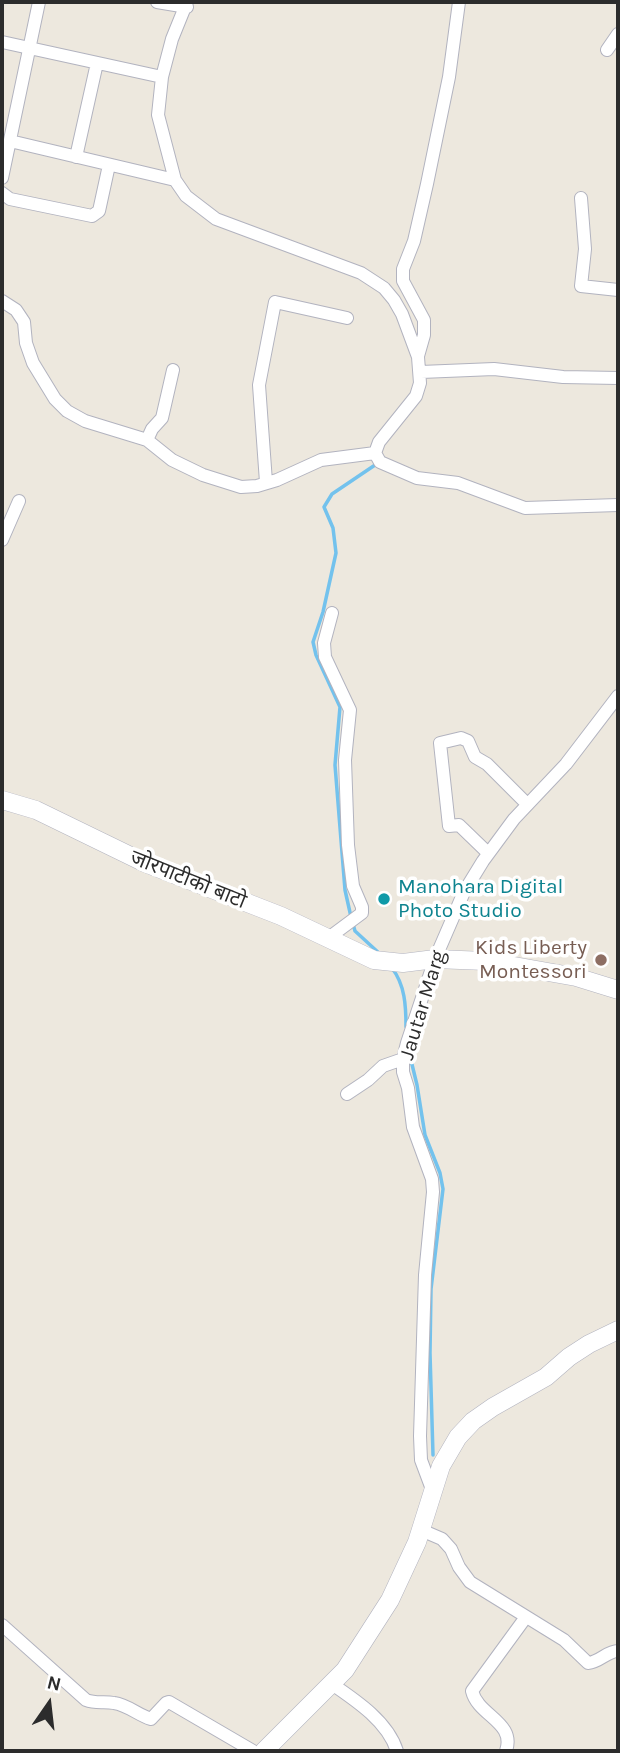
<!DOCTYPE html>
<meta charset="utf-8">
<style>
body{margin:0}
#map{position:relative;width:620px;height:1753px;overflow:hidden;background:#ede8de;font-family:Karla,sans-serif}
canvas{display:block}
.frame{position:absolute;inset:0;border:4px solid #2c2c2c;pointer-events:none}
.north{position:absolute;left:14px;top:1669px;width:70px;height:70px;-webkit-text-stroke:5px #fff;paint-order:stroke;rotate:14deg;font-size:19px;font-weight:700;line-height:28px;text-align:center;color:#2c2c2c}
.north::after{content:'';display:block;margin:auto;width:24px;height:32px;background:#2c2c2c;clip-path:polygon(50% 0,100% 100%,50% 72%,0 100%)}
</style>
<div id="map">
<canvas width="620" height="1753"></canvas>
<div class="frame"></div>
<div class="north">N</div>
</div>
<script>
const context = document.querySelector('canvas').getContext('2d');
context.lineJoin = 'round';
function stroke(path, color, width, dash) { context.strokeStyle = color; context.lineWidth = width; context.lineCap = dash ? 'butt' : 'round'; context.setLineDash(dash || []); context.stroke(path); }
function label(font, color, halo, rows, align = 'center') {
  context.font = font + ' Karla,"Noto Sans Devanagari",sans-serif'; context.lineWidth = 7; context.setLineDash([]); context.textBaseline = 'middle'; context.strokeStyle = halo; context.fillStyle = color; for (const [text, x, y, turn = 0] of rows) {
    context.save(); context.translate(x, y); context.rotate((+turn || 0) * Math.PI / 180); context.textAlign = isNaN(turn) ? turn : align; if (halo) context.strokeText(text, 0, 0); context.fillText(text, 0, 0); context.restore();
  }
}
stroke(new Path2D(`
 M351,917L345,890L335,765L340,707L316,655L313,642L323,612L336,553L333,528L324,507L332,494L378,463
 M353,924L355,931L380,954
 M392,968C405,985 406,1006 406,1027
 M409,1052L417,1085L425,1135L440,1173L443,1189L431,1289L430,1353L433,1455`), '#73c2ed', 3.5);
const street = new Path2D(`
 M157,2L187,7
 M187,2L172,39L162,77L158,115L175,180L186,196L216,219L361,273L384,288L394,300L402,314L418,357L420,383L416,396L379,442L375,453
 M2,42L162,77
 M607,50L618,34
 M10,141L175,180
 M76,157L97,63
 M2,178L39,2
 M2,193L10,199L92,216L99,211L109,165
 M581,198L585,249L581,286L618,290
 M2,301L16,310L24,322L26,343L33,363L55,399L67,411L85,421L147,440L172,460L203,475L241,487L257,486L277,480L321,460L375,453L380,462L417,478L458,483L525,508L618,505
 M418,356L424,335V320L403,281V269L414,241L427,184L449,77L459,2
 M421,372L494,369L563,377L618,378
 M147,440L152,429L162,418L173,370
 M266,482L259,385L275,302L347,318
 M2,540L19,501
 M488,853L459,825L449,826L440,743L461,738L468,741L475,757L487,764L527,804
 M327,939L362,913V907L353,886L348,845L345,760L350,710L325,657L324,643L332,613
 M347,1094L368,1080L383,1066L403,1059
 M433,1492L421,1460L420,1436L425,1275L433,1192L432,1179L413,1127L408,1088L403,1072V1059L407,1043L435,959L464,892L483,861L514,819L566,764L618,696
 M421,1530L442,1539L451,1549L459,1567L470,1582L564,1640L588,1663C600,1662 607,1651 618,1651
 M2,1625L86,1700C96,1704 104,1701 114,1703C128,1705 138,1715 151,1719L166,1703L169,1702L253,1751
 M332,1684C357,1701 388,1722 397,1751
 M506,1751C516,1722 478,1716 472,1691L526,1617`);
const secondary = new Path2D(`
 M2,800L36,810L145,863L281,916L374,960L403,963L435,959L486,961L576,977L618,990
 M264,1751L345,1670L390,1600L417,1542L441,1466L458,1437L473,1421L493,1407L546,1377L569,1357L589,1344L618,1330`);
stroke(street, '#b2b3bf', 14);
stroke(secondary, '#b2b3bf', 19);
stroke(street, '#fff', 12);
stroke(secondary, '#fff', 18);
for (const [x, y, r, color] of [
 [384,899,7,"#0f9aa8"],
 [601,960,7,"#8d6e63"]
]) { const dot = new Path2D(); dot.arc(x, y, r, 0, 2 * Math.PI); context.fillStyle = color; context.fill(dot); stroke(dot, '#fff', 2.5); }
label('21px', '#2c2c2c', '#fff', [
 ["जोरपाटीको बाटो",188,880,22],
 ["Jautar Marg",423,1005,-73]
]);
label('21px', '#0d838f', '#fff', [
 ["Manohara Digital",398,887],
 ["Photo Studio",398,911]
], 'left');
label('21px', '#785e54', '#fff', [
 ["Kids Liberty",587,948],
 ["Montessori",587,972]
], 'right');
</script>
